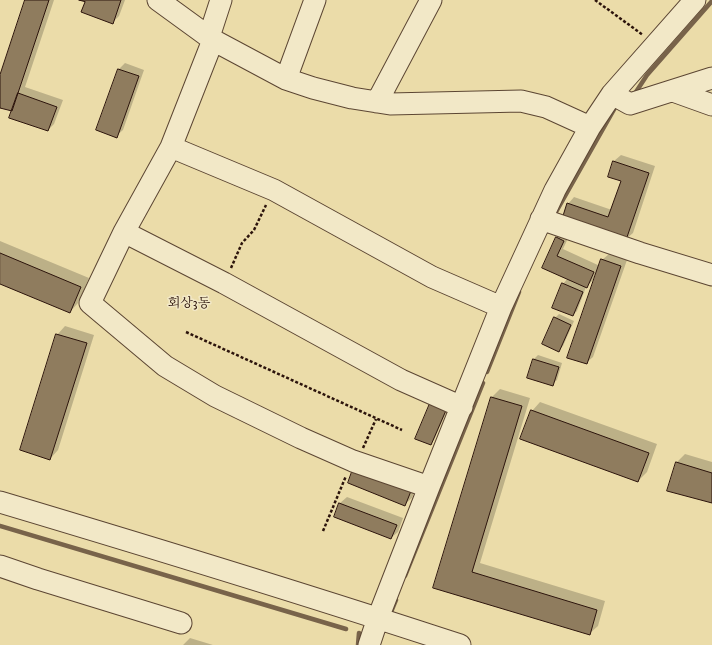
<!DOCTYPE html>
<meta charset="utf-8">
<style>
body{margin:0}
canvas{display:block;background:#ebdca9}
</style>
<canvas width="712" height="645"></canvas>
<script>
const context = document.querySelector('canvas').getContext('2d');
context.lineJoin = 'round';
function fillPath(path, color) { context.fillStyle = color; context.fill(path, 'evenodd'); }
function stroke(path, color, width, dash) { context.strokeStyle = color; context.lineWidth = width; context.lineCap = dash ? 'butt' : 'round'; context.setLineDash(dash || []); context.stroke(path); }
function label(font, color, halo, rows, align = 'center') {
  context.font = font + ' "IM FELL DW Pica","Noto Serif KR",serif'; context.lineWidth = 3; context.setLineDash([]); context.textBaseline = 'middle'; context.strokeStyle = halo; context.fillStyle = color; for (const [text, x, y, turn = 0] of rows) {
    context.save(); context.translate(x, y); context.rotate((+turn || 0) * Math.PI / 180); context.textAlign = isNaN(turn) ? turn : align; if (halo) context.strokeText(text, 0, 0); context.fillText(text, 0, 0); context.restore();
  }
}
fillPath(new Path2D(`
 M26,0H54L25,87L63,100L54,124L48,130L13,111L0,106V78Z
 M82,0H125L119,16L113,22L87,1Z
 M125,63L144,70L123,130L116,136L119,69Z
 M621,155L655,166L633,233L626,239L568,204L574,197L612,210L622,180L609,176L614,161Z
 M563,231L570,234L563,249L600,266L602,260L609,254L627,260L593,357L586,363L598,273H596L593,280L586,287L577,311L573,315L563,284L568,278L544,267L557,238Z
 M0,241L89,278L78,303L70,312L0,283Z
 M559,314L574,321L563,346L558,351L555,318Z
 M65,326L94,335L58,450L50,459L57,335Z
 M538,355L562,363L557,380L552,384L534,359Z
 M500,389L530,398L480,563L605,601L598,626L589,634L434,587L492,397Z
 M436,397L450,404L434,440L430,444Z
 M540,402L657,444L647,472L638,481L532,411Z
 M685,454L712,462V502L676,463Z
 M361,463L417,485L412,498L405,504Z
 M347,497L403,518L398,532L391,538L335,516L340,503Z
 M190,638L213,645H183Z`), '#0003');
stroke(new Path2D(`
 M634,95L647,75L712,1
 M556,212L616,106L618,105
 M487,372L519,292
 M0,526L346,629
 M405,576L483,383
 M389,617L396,600
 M358,645L359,633`), '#78634a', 4.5);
const building = new Path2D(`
 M25,0H49L12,111L0,108V75Z
 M79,0H121L113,24L81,12L85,2Z
 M118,69L139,76L117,138L96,130Z
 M18,93L57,107L48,131L9,118Z
 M613,161L649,173L626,240L562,219L567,203L608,217L621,181L608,177Z
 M556,237L564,241L557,256L594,272L587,288L542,268Z
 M0,253L81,287L70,313L0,284Z
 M601,259L621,266L587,364L567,358Z
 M562,283L583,292L573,316L552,308Z
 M554,317L571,325L559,352L542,344Z
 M56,334L87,343L50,460L20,450Z
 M533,359L559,367L553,386L527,378Z
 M491,397L522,406L472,572L597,610L590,635L433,588Z
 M431,401L447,408L431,445L415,439Z
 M531,410L649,453L638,482L520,439Z
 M676,462L712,473V503L667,491Z
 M353,469L411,491L405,506L348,483Z
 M339,503L397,525L391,539L334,517Z`);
fillPath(building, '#8f7c5e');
stroke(building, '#2c140c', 1);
const minor = new Path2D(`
 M158,0L213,40L286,79L313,88L352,98L390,104L521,101L546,107L590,127
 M209,37L221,0
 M213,40L171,147L124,232L90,303L165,366L215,396L301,438L353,461L429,487
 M286,79L315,0
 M673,91L712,105
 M612,94L630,104L712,78
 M377,102L431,0
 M171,147L274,190L432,277L501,307
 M541,219L640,253L712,275
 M124,232L224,283L401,380L462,407
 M0,502C154,548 308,595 460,645
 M0,566L38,579L181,623
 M369,645L378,618L429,487L501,307L555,190L590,127L612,94L695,0`);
stroke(minor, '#5c4633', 23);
stroke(new Path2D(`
 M595,0L643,35
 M231,268L242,243L254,230L266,205
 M186,332L402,430
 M363,448L376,419
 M323,531L346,476`), '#2c140c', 2.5, [3, 2]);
stroke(minor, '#f2e8c7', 21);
label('13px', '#2c140c', '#f2e8c7', [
 ["회상3동",189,304]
]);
</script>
